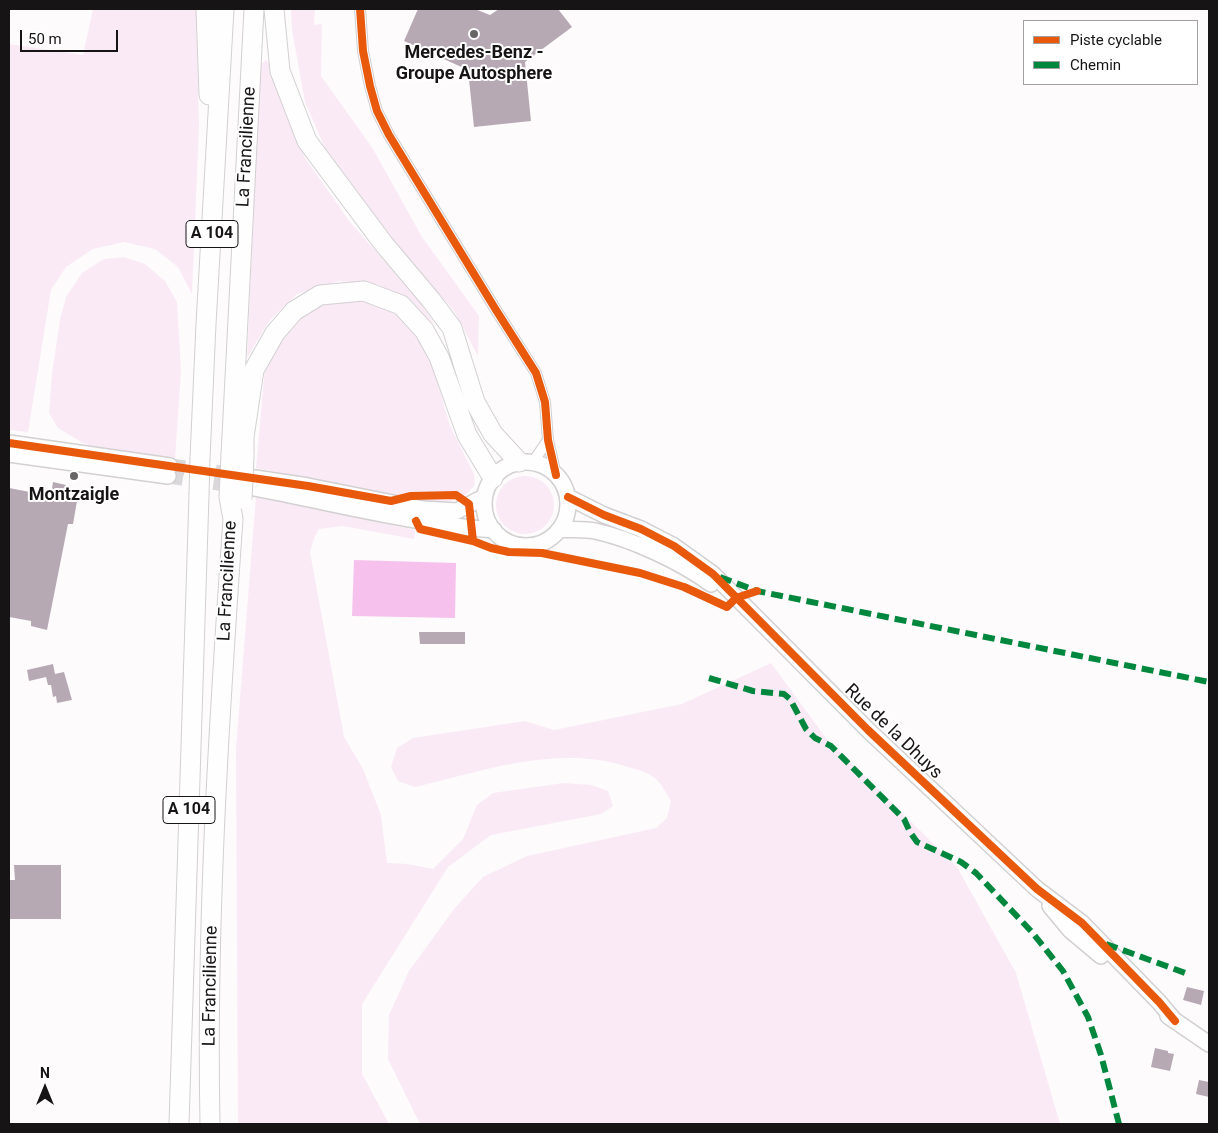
<!DOCTYPE html>
<style>
body{margin:0}
#map{position:relative;width:1218px;height:1133px;overflow:hidden;background:#fdfbfc;font-family:Roboto,sans-serif}
canvas{display:block}
.frame{position:absolute;inset:0;border:10px solid #171416;pointer-events:none}
.legend{position:absolute;left:1023px;top:20px;width:175px;height:65px;box-sizing:border-box;background:#fff;border:1px solid #a2a1a2;margin:0;padding:6px 9px;list-style:none;font-size:15px;color:#171416}
.legend li{display:flex;align-items:center;gap:10px;height:25px}
.legend b{width:25px;border:1px solid #a2a1a2}
.north{position:absolute;left:20px;top:1063px;width:50px;height:50px;-webkit-text-stroke:4px #fff;paint-order:stroke;rotate:0deg;font-size:14px;font-weight:700;line-height:20px;text-align:center;color:#171416}
.north::after{content:'';display:block;margin:auto;width:18px;height:22px;background:#171416;clip-path:polygon(50% 0,100% 100%,50% 72%,0 100%)}
.scale{position:absolute;left:20px;top:30px;width:98px;height:22px;box-sizing:border-box;border:2px solid #171416;border-top:0;padding-left:6px;font-size:15px;line-height:18px;white-space:nowrap;color:#171416;-webkit-text-stroke:4px #fff;paint-order:stroke}
</style>
<div id="map">
<canvas width="1218" height="1133"></canvas>
<div class="frame"></div>
<ul class="legend">
<li><b style="height:6px;background:#e8590c"></b>Piste cyclable</li>
<li><b style="height:6px;background:#00873e"></b>Chemin</li>
</ul>
<div class="north">N</div>
<div class="scale">50 m</div>
</div>
<script>
const context = document.querySelector('canvas').getContext('2d');
context.lineJoin = 'round';
function fillPath(path, color) { context.fillStyle = color; context.fill(path, 'evenodd'); }
function stroke(path, color, width, dash) { context.strokeStyle = color; context.lineWidth = width; context.lineCap = dash ? 'butt' : 'round'; context.setLineDash(dash || []); context.stroke(path); }
function label(font, color, halo, rows, align = 'center') {
  context.font = font + ' Roboto,sans-serif'; context.lineWidth = 4; context.setLineDash([]); context.textBaseline = 'middle'; context.strokeStyle = halo; context.fillStyle = color; for (const [text, x, y, turn = 0] of rows) {
    context.save(); context.translate(x, y); context.rotate((+turn || 0) * Math.PI / 180); context.textAlign = isNaN(turn) ? turn : align; if (halo) context.strokeText(text, 0, 0); context.fillText(text, 0, 0); context.restore();
  }
}
fillPath(new Path2D(`
 M93,9H196L199,126L192,294L178,267L155,249L124,242L93,249L66,267L51,290L28,432L9,430V44L83,55Z
 M291,9H315L314,25L322,24L321,76L373,149L422,237L479,316L478,356L454,311L404,254L325,148L305,102L292,30Z
 M266,60L270,64L290,124L305,158L350,222L419,301L436,326L416,308L380,285L339,281L297,294L269,321L247,358L260,65Z
 M124,257L145,264L165,281L177,302L181,371L175,459L98,449L81,442L58,428L49,413L52,374L60,320L66,297L82,273L104,259Z
 M341,300L372,301L403,315L421,338L432,365L450,426L474,474L475,484C462,502 456,500 434,503L256,468L265,367L283,332L312,308Z
 M496 505a29 29 0 1 1 58 0a29 29 0 1 1-58 0Z
 M256,496L415,530L414,539L343,526L319,529L314,538L310,552L344,737L363,769L381,815L387,863L407,864L433,869L463,839L477,805L493,793L564,783L591,785L608,791L613,806L601,814L491,835L448,867L362,1004V1074L389,1124H238L236,749Z
 M771,663L826,738L957,867L1016,973L1060,1124H420L388,1059L389,1015L409,971L454,909L483,877L527,856L656,828L667,818L671,801C667,795 663,787 659,782C651,773 639,770 628,767C558,744 484,771 415,787L398,781L391,767L397,748L413,738L525,721L554,730L682,704Z`), '#faeaf6');
fillPath(new Path2D(`
 M354,560L456,563L455,618L352,616Z`), '#f6c1ec');
fillPath(new Path2D(`
 M418,9H475L490,15L499,9H558L572,27L525,62L531,121L474,127L468,70L404,41Z
 M53,482L66,485L63,498L77,501L73,524H68L47,630L31,626V621L9,617V488L51,496Z
 M419,632H465V644H420Z
 M53,664L55,674L64,672L72,700L57,703L56,696L53,697L51,685H48L46,677L29,681L27,670Z
 M14,865H61V919H9V880H15Z
 M1187,987L1204,991L1201,1005L1183,1000Z
 M1155,1048L1168,1051V1053L1174,1054L1170,1071L1151,1067Z
 M1199,1080L1209,1082V1097L1196,1094Z`), '#b7a9b4');
stroke(new Path2D(`
 M170,466L236,475
 M168,476L239,486`), '#dad8da', 15, [15, 8]);
const street = new Path2D(`
 M360,9L363,51L370,86L377,111L389,135L496,310L536,373L545,402L548,440L556,475
 M533,462L548,440`);
const secondary = new Path2D(`
 M9,443L170,466
 M9,454L168,476
 M484 504a42 42 0 1 1 84 0a42 42 0 1 1-84 0Z
 M255,478L308,486L423,509L457,511L484,497
 M254,488C334,503 413,524 494,530
 M568,497L604,515L641,529L674,546L713,574L868,730L1037,889L1082,923L1159,1002L1175,1021
 M560,529C571,530 584,529 595,531C632,539 681,562 711,584
 M1050,906L1070,930L1101,956
 M1168,1016L1209,1044`);
const highway = new Path2D(`
 M206,9L209,95
 M274,9L280,71L307,141L383,243L431,300L452,328L475,402L493,434L519,462
 M231,455L254,9
 M244,457V437L254,370L275,333L294,311L320,295L364,291L401,305L424,330L439,357L467,435L493,478
 M200,458L206,324L224,9
 M179,1124L199,495
 M210,1124C206,922 219,720 233,519L229,497`);
stroke(street, '#d2d0d1', 12);
stroke(secondary, '#d2d0d1', 18);
stroke(highway, '#d2d0d1', 21);
stroke(street, '#fffeff', 10);
stroke(secondary, '#fffeff', 15);
stroke(highway, '#fffeff', 19);
const highwayBridge = new Path2D(`
 M199,495L200,458
 M229,497L231,455
 M242,499L244,457`);
stroke(highwayBridge, '#d2d0d1', 21, []);
stroke(highwayBridge, '#fffeff', 19);
stroke(new Path2D(`
 M720,577L757,591L1209,682
 M709,678L753,691L784,694L790,699L806,729L815,738L831,746L904,819L910,832L917,842L961,862L976,873L1031,931L1063,971L1088,1017L1101,1055L1119,1124
 M1106,944L1188,974`), '#00873e', 6, [12, 6]);
stroke(new Path2D(`
 M360,9L363,51L370,86L377,111L389,135L496,310L536,373L545,402L548,440L556,475
 M9,443L308,486L391,501L411,496L456,495L469,504L473,541L491,548L509,552L542,553L640,573L684,587L727,607L736,598L757,591
 M568,497L604,515L641,529L674,546L713,574L868,730L1037,889L1082,923L1159,1002L1175,1021
 M416,521L420,529L473,541`), '#e8590c', 8);
for (const [x, y, r, color] of [
 [474,34,5,"#686566"],
 [74,476,5,"#686566"]
]) { const dot = new Path2D(); dot.arc(x, y, r, 0, 2 * Math.PI); context.fillStyle = color; context.fill(dot); stroke(dot, '#fff', 2); }
for (const [x, y, w] of [
 [212,234,52],
 [189,810,52]
]) { const box = new Path2D(); box.roundRect(x - w / 2, y - 13.5, w, 27, 4); context.fillStyle = '#fff'; context.fill(box); stroke(box, '#171416', 1); }
label('bold 16px', '#171416', null, [
 ["A 104",212,234],
 ["A 104",189,810]
]);
label('bold 18px', '#171416', '#fff', [
 ["Mercedes-Benz -",474,53],
 ["Groupe Autosphere",474,74],
 ["Montzaigle",74,495]
]);
label('18px', '#171416', '#fff', [
 ["La Francilienne",247,147,-87],
 ["La Francilienne",228,581,-87],
 ["Rue de la Dhuys",893,732,44],
 ["La Francilienne",211,986,-89]
]);
</script>
